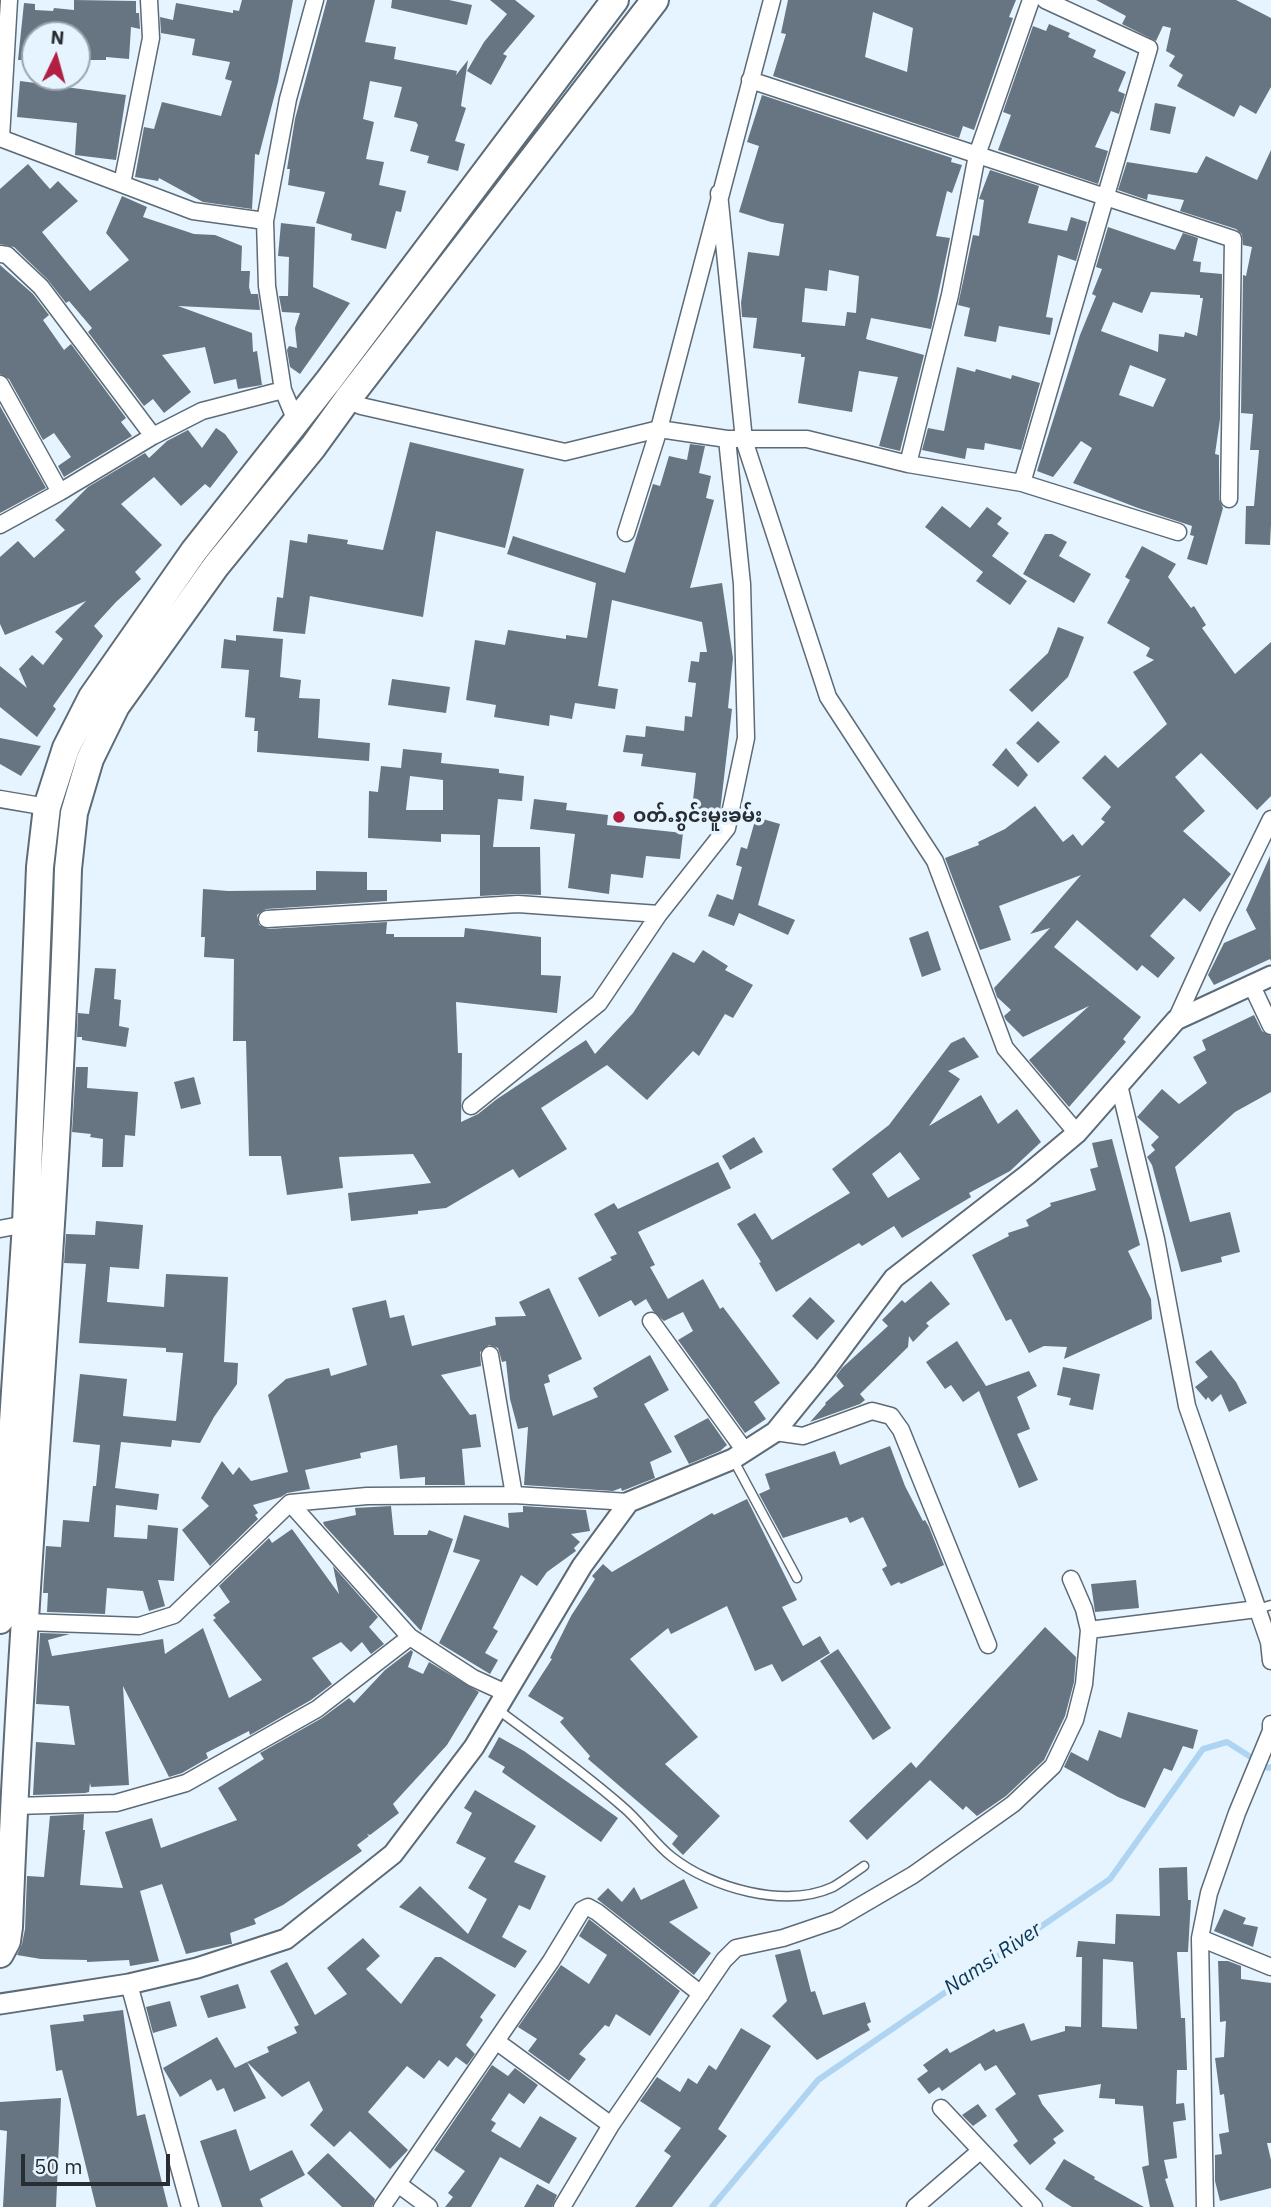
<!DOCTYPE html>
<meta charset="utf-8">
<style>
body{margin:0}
#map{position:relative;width:1271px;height:2207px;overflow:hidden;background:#e6f4ff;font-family:"IBM Plex Sans",sans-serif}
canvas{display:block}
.north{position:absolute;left:21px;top:21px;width:70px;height:70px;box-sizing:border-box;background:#e6f4ff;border:2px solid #9aa4ad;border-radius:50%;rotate:5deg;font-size:19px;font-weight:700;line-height:28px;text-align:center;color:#272d32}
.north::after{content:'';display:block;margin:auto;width:24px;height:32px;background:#b21f43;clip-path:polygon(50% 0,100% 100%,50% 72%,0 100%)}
.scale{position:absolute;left:21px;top:2154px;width:149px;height:32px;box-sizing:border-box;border:4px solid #272d32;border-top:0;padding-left:9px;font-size:21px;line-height:24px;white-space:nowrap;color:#272d32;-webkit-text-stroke:5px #e6f4ff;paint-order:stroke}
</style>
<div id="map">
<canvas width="1271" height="2207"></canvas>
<div class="north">N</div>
<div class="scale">50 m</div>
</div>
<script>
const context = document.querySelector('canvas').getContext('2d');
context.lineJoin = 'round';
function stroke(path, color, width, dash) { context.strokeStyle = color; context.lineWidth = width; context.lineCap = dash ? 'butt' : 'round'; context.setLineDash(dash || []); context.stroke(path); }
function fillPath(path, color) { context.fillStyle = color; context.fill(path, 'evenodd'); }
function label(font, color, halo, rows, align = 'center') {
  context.font = font + ' "IBM Plex Sans","Noto Sans Myanmar",sans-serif'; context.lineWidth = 7; context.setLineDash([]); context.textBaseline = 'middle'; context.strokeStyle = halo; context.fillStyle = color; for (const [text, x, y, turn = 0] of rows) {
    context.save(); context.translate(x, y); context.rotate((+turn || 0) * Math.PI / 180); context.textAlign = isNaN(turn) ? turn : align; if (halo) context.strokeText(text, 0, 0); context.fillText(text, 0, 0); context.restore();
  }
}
stroke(new Path2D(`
 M712,2207L818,2080L1110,1879L1203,1749L1227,1742L1268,1768L1271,1767`), '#aed4f2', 6);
fillPath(new Path2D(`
 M74,0L136,1V13H139L140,29L131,27L129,59L106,57V60H77L78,35H35V60H18L24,3L35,4V10L53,11L54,8L74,10Z
 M242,0H293L278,82L259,155L255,154L252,209L203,202L159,178L158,181L135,177L144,127L154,129L162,102L221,116L232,81L225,79L230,62L192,55L195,39L161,33L160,17L173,20L176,3L233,13V10L239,11Z
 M327,0H375L365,42L396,47L394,59L457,71L456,75L468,60L461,106L466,108L455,141L465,144L458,171L427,163L429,156L410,151L418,125L416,122L394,117L402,87L370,81L363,119L374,122L366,159L384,162L379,185L406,191L401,212L396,211L386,249L351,240L352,234L316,223L325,192L288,185L290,169H287L295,119Z
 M392,0H449L472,5L467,25L391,8Z
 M490,0H515L535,16L503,54L507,56L491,85L467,71L484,42L507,14Z
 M788,0H1016L1009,17L1013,18L974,130L963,126L959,138L773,76L786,34L781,33ZM873,12L913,28L907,72L865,57Z
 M1096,0H1236L1271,18V87L1256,114L1240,105L1234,117L1177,86L1183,75L1169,66L1175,56L1166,51L1171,28L1163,26L1156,41L1122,24L1126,16Z
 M1049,24L1070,33L1068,37L1096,50L1093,57L1126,72L1118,91L1125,94L1119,114L1111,111L1095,147L1108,151L1098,184L998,150L1011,115L1003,112L1033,26L1046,31Z
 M20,81L126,95L116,160L75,155L77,123L17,117Z
 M762,95L952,158L951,162L962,165L952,193L947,191L936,236L950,238L931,329L871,318L866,339L924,355L900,451L879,446L898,377L859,371L852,412L798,403L805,357H801V354L753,348L757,318L742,317L741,303L748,252L779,256L784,224L771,222L739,212L759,146L747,142ZM829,270L859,276L856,313L847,312L845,326L802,322L805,288L827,291Z
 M1155,103L1176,107L1170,134L1150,130Z
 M1271,150V524L1270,545L1245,544L1246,506H1254L1259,450H1250L1253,414L1241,413L1243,275L1246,276L1252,247L1243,245L1242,234L1236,229L1180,211L1184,200L1148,194L1147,200L1118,190L1127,162L1197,173L1206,156L1257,180Z
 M28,164L50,189L58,181L78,201L42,232L90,291L129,260L106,233L122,196L147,207L143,217L194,234L215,235L242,246L241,271H250L249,287L251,294H258L260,310L178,306L252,333L253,352L257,351L262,385L238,389L236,379L214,384L205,347L162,355L191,392L164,413L153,399L144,406L88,332L92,328L69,301L66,303L48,280L14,247L0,244V189Z
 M990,170L1039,186L1028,223L1067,231L1071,217L1087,222L1076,261L1058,255L1046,317L1053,318L1050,335L999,326L996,342L964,336L970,308L958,305L973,235L979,236L984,200L979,199Z
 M281,223L315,227L313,287L350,303L300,374L290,367L287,350L289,346L297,348L295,328L300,313L282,312L279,296H288L289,257L278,256Z
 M1108,227L1175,250L1183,233L1198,238L1193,261L1201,262L1200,272L1222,274L1220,419L1215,454L1219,455V499L1223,508L1207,565L1187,559L1194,536L1190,535L1192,526L1138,508L1073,483L1092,448L1081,441L1053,477L1037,471L1080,335L1096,296L1092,294L1102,269L1096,267ZM1151,292L1200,295V298H1203L1197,336L1185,332L1184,337L1159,334L1158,352L1101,331L1113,302L1142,313ZM1130,365L1166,379L1153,407L1119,395Z
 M0,265L33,294L49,315L43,320L64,350L71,344L126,418L121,422L132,436L64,477L58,466L71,457L54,433L43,440L9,379L0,374Z
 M957,367L975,372L976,369L1011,379L1012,375L1040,383L1021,450L985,443L984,450L967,448L965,459L922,450L928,428L944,431Z
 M0,406L46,488L0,513Z
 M216,428L225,434L238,452L210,488L205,484L181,506L154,477L121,504L162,545L135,572L141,579L116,602L94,626L103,636L53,706L56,709L37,737L0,707V666L27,688L19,669L32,655L43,665L63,639L55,632L86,601L5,635L0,624V557L18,541L34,558L65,530L55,520L88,487L145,453L149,458L167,441L188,430L202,448Z
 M410,442L524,469L505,548L436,531L423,617L310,596L305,634L273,631L277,597L283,598L290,540L307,543L308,534L348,540L347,544L383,550Z
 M690,444L705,446L699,473L711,476L706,498L714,500L690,588L722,583L733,658L728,708L732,709L720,812L692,809L696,773L641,766L643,754L623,752L626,735L645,737L646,726L684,731L685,716L692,717L696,683L688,682L691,661L699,662L700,652H707L702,622L612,600L598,686L618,689L615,709L575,703L572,719L550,715L549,726L494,717L496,705L466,700L475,640L505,645L508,630L566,639V635L587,638L596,583L507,554L513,536L625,573L653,484L660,486L669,456L687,460Z
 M942,506L970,528L987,507L1002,518L997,524L1009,533L992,556L1027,581L1010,605L976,581L983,572L925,527Z
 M1045,534H1052L1067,542L1059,556L1091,574L1074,603L1023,574Z
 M1142,546L1176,564L1168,577L1191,608L1194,606L1206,625L1202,628L1235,674L1271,642V796L1257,810L1201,753L1175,777L1205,811L1183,831L1231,874L1200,912L1184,898L1150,936L1175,958L1158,978L1142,965L1137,971L1077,920L1054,947L1141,1017L1123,1039L1126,1042L1069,1107L1029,1060L1089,1006L1023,1037L1006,1020L1004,1016L1011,1010L997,997L994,988L1050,928L1030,934L1081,875L999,906L1011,940L980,950L945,858L979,845L978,842L1005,829L1035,806L1063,842L1073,834L1082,846L1105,822L1101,819L1111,807L1082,778L1105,755L1118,768L1167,724L1133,672L1154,660L1146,656L1150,648L1107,623L1130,580L1125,577Z
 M1058,627L1084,637L1068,677L1032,712L1009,690L1048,653Z
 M236,635L283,639L280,677L301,680L299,698L320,699L318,738L370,743L369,761L257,752L258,731H254L255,718L245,717L249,670L221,668L224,639L236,641Z
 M392,679L450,687L446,713L388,705Z
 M1038,721L1060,742L1038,763L1016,743Z
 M0,738L41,746L21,776L0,764Z
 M1006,748L1028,775L1018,787L992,765Z
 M403,749L442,753L441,763L499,769V773L524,776L522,801L498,799L493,847H540L541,895L517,894L480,896V835L441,834V842L368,838L369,791L378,792L381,766L401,768ZM410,776L443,780V810H406Z
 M534,799L567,803L566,810L608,815L607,825L683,833L680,859L646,856L643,878L611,874L609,894L568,888L575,834L530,829Z
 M756,817L780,824L758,905L795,920L788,935L739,913L734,926L708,916L717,894L733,900L742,867L736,865L741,847L747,849Z
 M1270,856L1271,961L1270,959L1214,985L1208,975L1224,943L1256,929L1246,910Z
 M316,871L367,872V890H387V901L266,909L257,915L259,925L268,929L387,922L386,934H394V937H464L465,928L541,937V975L561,976L557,1013L456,1002L458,1053H462L461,1122L478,1114L497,1099L586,1040L595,1054L633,1013L673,952L694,963L703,950L728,966L725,970L753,985L733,1018L725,1014L699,1056L693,1051L647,1100L607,1065L541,1108L567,1149L519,1178L513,1169L446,1208L418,1211V1214L351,1221L348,1193L431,1183L413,1154L339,1157L343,1188L287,1195L281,1156H249L246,1041H233L234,959L204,957L205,937H201L203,889L228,891L316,890Z
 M928,931L941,970L922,977L909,938Z
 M95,968L116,969L114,999L121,1000L119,1026L129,1028L126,1047L82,1040V1037H77L78,1013L89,1014Z
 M1254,1015L1262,1031L1271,1036V1092L1235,1112L1175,1167L1190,1222L1230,1212L1240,1252L1221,1257L1222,1262L1181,1272L1152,1165L1147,1157L1155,1150L1151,1145L1159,1137L1137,1117L1162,1089L1179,1104L1207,1083L1193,1057L1206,1050L1202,1040Z
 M964,1037L979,1057L948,1071L960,1079L929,1126L981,1095L998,1124L1017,1109L1041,1142L1010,1171L969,1193L971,1197L902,1238L894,1226L862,1246L859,1243L776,1292L759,1263L761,1262L737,1224L755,1213L772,1240L850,1193L832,1169L889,1125L951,1043ZM900,1152L920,1179L888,1198L872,1174Z
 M76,1067H88L87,1088L138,1092L135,1136L125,1135L123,1167H102L103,1139L90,1137L91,1134L72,1132Z
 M194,1077L201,1104L181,1109L174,1082Z
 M754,1137L763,1152L730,1170L722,1156Z
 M1112,1139L1140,1245L1128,1251L1151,1299L1152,1319L1064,1359L1067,1347L1044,1346L1029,1353L1011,1319L1006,1321L972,1255L1009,1236L1008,1233L1029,1226L1026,1220L1051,1206L1050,1203L1096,1190L1090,1169L1098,1167L1092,1143Z
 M718,1162L731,1188L638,1232L655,1265L650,1267L668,1299L703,1279L720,1309L723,1307L780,1383L754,1402L766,1419L745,1433L678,1340L693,1331L683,1312L664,1321L653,1311L646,1299L635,1306L631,1300L599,1317L578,1278L612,1260L610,1257L617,1254L594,1214L614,1203L618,1209Z
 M96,1221L143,1225L139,1269L110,1267L107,1302L164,1307L166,1274L228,1277L224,1362L238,1363L237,1384L214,1417L200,1443L172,1440L171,1447L121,1442L115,1488L159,1494L157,1510L116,1505L114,1537L147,1539L148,1525L178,1528L174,1581L158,1580L165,1606L149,1611L143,1591L107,1588L105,1614L47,1612L48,1593H43L46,1546L61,1547L63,1520L89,1522L93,1486H96L100,1445L73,1442L80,1374L127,1379L123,1416L176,1421L183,1353L166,1352V1348L79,1343L86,1264L64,1263L66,1234L95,1235Z
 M931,1281L950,1304L926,1323L929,1326L913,1342L909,1336L908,1347L860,1394L865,1400L860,1404L810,1422L826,1404L825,1403L844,1386L836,1376L842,1368L888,1326L882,1320L902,1300L905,1303Z
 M549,1288L582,1359L548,1375L550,1382L544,1384L553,1416L598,1397L593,1388L650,1355L669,1390L644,1404L672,1452L650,1462L655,1478L622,1491L621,1488L613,1491L524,1485L528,1427L518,1429L510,1399L506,1361L502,1362L498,1348L489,1345L480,1352L481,1366L441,1375L470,1415L476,1414L481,1447L462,1449L465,1485H425V1477L400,1479L397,1445L360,1453L361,1458L305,1470L310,1489L287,1493L281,1497L253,1505L258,1513L255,1515L258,1519L210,1566L182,1530L209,1506L201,1498L222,1461L233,1475L239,1467L251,1481L288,1472L268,1395L286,1379L329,1368L331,1376L367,1365L352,1308L386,1300L390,1318L404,1315L412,1346L496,1325L495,1317L526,1316L519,1302Z
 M810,1297L835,1321L817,1340L792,1316Z
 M957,1341L986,1386L1029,1371L1037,1386L1017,1397L1030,1429L1017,1434L1038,1480L1019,1488L979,1391L963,1402L951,1385L945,1389L926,1362Z
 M1211,1350L1236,1382L1247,1403L1229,1412L1221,1394L1212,1402L1208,1397L1206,1400L1195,1387L1208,1377L1195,1362Z
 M1063,1367L1100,1374L1093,1410L1069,1405L1071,1398L1057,1395Z
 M708,1418L727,1445L720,1451L689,1464L674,1436Z
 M890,1446L905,1486L923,1521L925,1520L929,1527L944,1565L901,1584L899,1582L891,1586L882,1569L887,1566L863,1517L850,1523L847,1517L783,1538L759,1494L770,1489L765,1474L835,1451L840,1465Z
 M747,1499L797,1600L782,1607L803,1646L820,1636L830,1653L782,1682L772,1664L755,1671L727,1606L671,1634L668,1628L630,1659L698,1737L665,1764L720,1816L683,1855L672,1844L678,1836L588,1759L590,1756L560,1722L564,1718L528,1696L552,1659L550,1658L571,1616L595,1579L592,1576L603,1564L612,1572L712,1513L714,1515Z
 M391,1506L394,1535H427L429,1530L453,1539L421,1631L324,1525L323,1522L356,1515L355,1508Z
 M523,1506L586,1510L590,1531L571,1534L580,1542L574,1548L576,1551L547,1572L537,1586L521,1575L493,1628L498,1631L485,1653L498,1660L490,1674L439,1643L480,1560L453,1552L464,1515L509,1528L508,1513L523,1512Z
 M292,1529L339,1594L333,1566L378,1617L369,1627L384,1644L371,1654L362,1642L351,1652L341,1642L312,1658L332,1684L311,1700L250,1735L249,1731L206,1753L208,1758L182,1773L169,1777L123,1686L129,1785L91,1787L90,1783L89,1792L85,1793L33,1795L36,1742L75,1745L69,1706L36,1704L40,1633L70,1634L48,1640L52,1656L163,1639L165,1654L203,1628L229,1698L262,1680L213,1620L216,1618L213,1615L230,1602L219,1586L269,1538L272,1543Z
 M1136,1580L1139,1608L1095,1612L1091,1584Z
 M1045,1627L1076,1657L1074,1682L1065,1716L1044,1760L1006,1796L977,1816L966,1806L963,1810L930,1780L867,1840L849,1821L911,1762L916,1768Z
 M838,1649L891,1728L873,1740L820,1661Z
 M411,1650L413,1652L408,1667L423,1674L429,1662L479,1692L447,1745L393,1804L399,1813L370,1835L367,1834L369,1836L357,1845L362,1851L283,1905L254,1919L256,1924L230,1933L232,1944H230L186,1954L162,1884L140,1891L159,1961L130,1966L129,1960L87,1962V1960L41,1959L17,1955L22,1944L25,1929L27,1876L44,1877L50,1816L84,1814L83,1830H85L80,1885L123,1888L105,1832L152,1818L161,1848L237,1820L218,1788L264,1759L260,1753L322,1718L349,1698L354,1703L385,1670Z
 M1128,1712L1198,1730L1193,1749L1183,1746L1172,1771L1164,1768L1145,1808L1118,1797L1064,1767L1071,1752L1088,1761L1099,1730L1121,1738Z
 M499,1737L524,1751L618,1818L601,1842L502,1772L505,1767L488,1757Z
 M475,1790L536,1826L514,1862L546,1876L530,1910L519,1905L502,1937L527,1951L515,1968L399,1907L420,1886L468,1934L487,1899L468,1888L486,1858L456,1843L472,1813L464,1808Z
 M1187,1867L1188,1900H1191L1188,1952H1177L1181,2018H1185L1187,2070H1177L1176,2104L1184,2103L1186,2120L1173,2122L1177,2158L1164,2160L1168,2178L1165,2179L1174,2207H1150L1142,2167L1149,2165L1143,2106L1115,2104V2099L1099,2098L1101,2084L1038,2095L1042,2104L1064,2131L1053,2139L1056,2143L1030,2165L1013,2145L1018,2141L995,2109L1016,2094L996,2065L985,2071L980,2063L942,2091L939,2087L929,2094L917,2079L928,2071L923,2065L947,2048L950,2053L994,2029L996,2032L1024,2023L1031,2041L1065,2031V2026L1081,2027L1082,1957H1076L1078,1941L1115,1944L1116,1914L1160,1916L1159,1868ZM1103,1959L1133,1962L1137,2029L1102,2027Z
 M684,1879L698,1908L669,1922L711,1953L694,1975L597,1899L608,1888L622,1902L634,1887L641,1900Z
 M1224,1909L1246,1918L1243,1924L1258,1927L1253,1947L1214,1931Z
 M589,1919L680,1991L650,2036L616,2014L609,2027L605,2025L579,2054L586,2059L569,2081L528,2051L537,2039L518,2027L561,1965L589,1984L607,1955L579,1936Z
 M363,1938L380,1956L366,1969L401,2004L435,1957H441L496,1995L480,2017L483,2020L466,2045L475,2054L467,2065L456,2057L448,2067L439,2060L424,2079L407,2066L368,2112L408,2150L390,2169L350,2131L334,2147L310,2125L323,2110L309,2081L282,2097L247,2062L269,2052L267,2047L297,2033L294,2027L299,2025L270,1971L287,1962L315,2015L347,1994L327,1968Z
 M800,1949L811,1992L815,1991L823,2015L865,2002L871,2022L867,2024L870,2030L817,2060L772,2016L787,2001L775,1955Z
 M1218,1961H1228L1241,1966V1979L1271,1983V2143H1267L1271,2160V2188L1220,2201L1215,2181V2155L1222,2154L1219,2134L1229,2132L1224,2094L1220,2095L1215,2058L1224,2057L1226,2021L1220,2022Z
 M238,1984L246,2008L208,2018L200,1996Z
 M170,2001L177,2026L153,2033L146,2007Z
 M123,2010L137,2116L145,2114L168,2207H96L62,2070L56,2071L50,2025L84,2021L83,2015Z
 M741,2028L771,2046L718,2129L727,2136L672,2207H635L671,2156L664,2151L681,2128L640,2101L657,2077L680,2092L688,2078L697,2084L709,2065L716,2070Z
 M217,2037L235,2068L247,2062L266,2098L234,2112L224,2088L217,2091L211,2079L180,2097L163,2068Z
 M492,2065L508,2076L515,2068L538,2085L524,2104L509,2093L491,2120L496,2123L491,2131L520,2148L540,2116L577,2138L549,2184L500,2157L471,2207H445L453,2197L448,2193L465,2171L434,2150Z
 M61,2098L56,2207H3L7,2131L0,2130V2102Z
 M978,2104L987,2116L973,2126L962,2115Z
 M236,2129L250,2171L292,2150L305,2175L260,2199L263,2207H222L200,2141Z
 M328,2153L375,2199L372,2207H342L307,2173Z
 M1064,2159L1095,2177L1094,2179L1144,2207H1072L1056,2197L1045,2189Z
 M537,2184L557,2195L552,2207H524Z`), '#667581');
const service = new Path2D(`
 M733,1459L797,1578
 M1257,1609L1271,1605
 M497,1709C540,1741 583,1772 623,1807C641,1822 654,1843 672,1857C711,1888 785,1909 833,1887C843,1881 854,1873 864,1866`);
const minor = new Path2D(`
 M750,80L1233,239L1229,499
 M0,138L193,211L265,221
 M1,138L9,0
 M122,184L151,38L149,0
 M719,193L744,440L828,697L935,861L1005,1048L1077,1133
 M0,254L7,255L41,287L153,436
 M0,384L60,492
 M347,400L361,406L565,452L659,429L727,439H807L908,464L1022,483L1178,532
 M296,421L283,390L267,286L265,221L288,99L315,0
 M908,464L950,295L977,155L1031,0
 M1022,483L1149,48L1045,0
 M0,525L60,492L153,436L202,411L283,390
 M626,533L659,429L772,0
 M0,799L47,807
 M267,919L518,904L659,914
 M1251,984L1271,1026
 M1176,1020L1220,923L1271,819
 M1119,1085L1156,1239L1187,1406L1269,1642L1271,1661
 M471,1106L599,1003L659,914L727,828L746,738L742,584L727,439
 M0,1229L26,1224
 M651,1321L745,1451
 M490,1355L514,1495
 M775,1432L803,1436L872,1411L891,1416L901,1430L988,1645
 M290,1503L410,1637L473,1678L506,1693
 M25,1622L139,1626L174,1615L290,1503L367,1496L514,1495L629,1502
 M1089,1630L1257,1609
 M16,1806L116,1803L186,1783L317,1709L410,1637
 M1200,1938L1271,1967
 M129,1984L190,2207
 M496,2041L611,2125
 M941,2108L1034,2207
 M398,2184L429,2207
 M382,2207L551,1961L582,1910L588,1907L597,1912L701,1994
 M562,2207L611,2125L724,1960L736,1948L783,1938L836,1920L913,1875L1013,1804L1053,1766L1075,1720L1084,1684L1089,1630L1084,1609L1071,1579
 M915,2207L980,2151
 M1205,2207L1200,1938L1209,1893L1237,1813L1271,1731V1724`);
const tertiary = new Path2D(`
 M0,2004L129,1984L197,1968L286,1939L393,1854L474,1747L582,1566L629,1502L733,1459L775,1432L823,1373L894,1278L1027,1175L1077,1133L1176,1020L1271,976`);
const trunk = new Path2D(`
 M0,1620L26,1224L40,867L47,807L66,748L92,697L194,551L329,380L615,0
 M0,1954L7,1941L9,1927C22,1574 58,1222 68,869L74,813L90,759L116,706L216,566L313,447L347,400L655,0`);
stroke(service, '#5c6b76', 11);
stroke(minor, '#5c6b76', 19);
stroke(tertiary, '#5c6b76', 23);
stroke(trunk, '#5c6b76', 30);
stroke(service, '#fff', 8);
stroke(minor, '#fff', 16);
stroke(tertiary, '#fff', 19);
stroke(trunk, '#fff', 26);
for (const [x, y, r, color] of [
 [619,817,7,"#b21f43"]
]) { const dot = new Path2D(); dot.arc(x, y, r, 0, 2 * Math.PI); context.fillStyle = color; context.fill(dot); stroke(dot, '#e6f4ff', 2.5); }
label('bold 19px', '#272d32', '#e6f4ff', [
 ["ဝတ်ႉၵွင်းမူးၶမ်း",633,817]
], 'left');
label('italic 21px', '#063654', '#e6f4ff', [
 ["Namsi River",993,1959,-34]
]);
</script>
